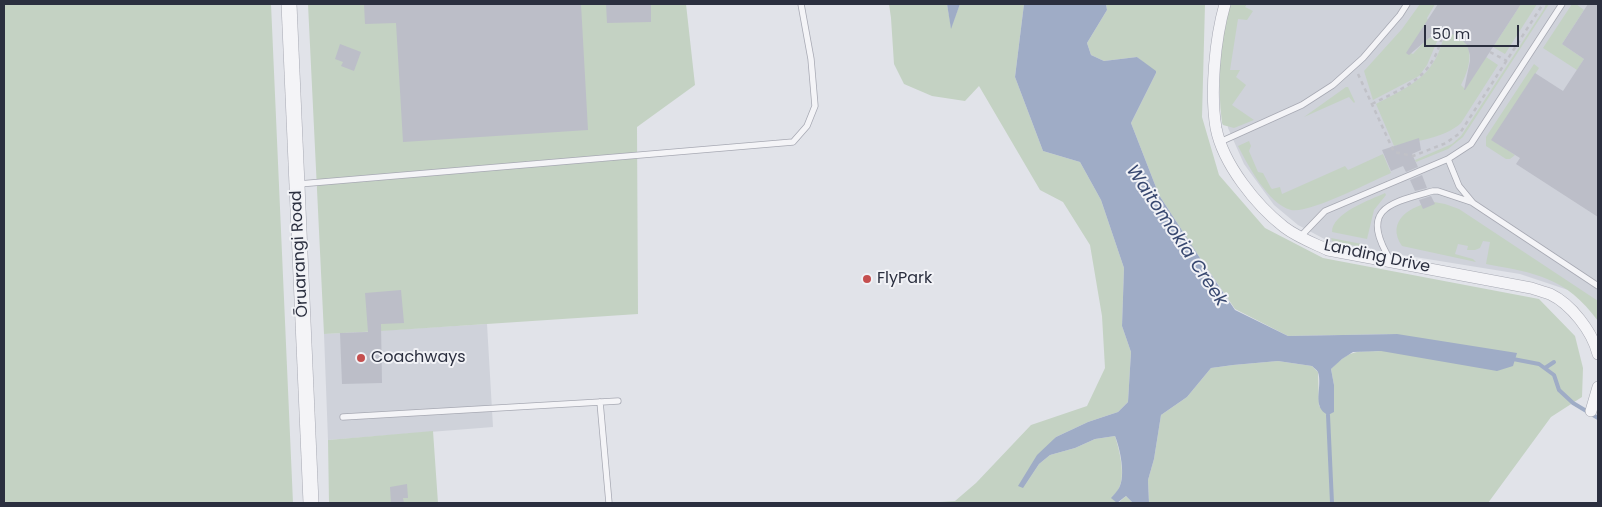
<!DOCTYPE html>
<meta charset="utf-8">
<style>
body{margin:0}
#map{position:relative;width:1602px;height:507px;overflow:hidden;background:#e1e3e9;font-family:Poppins,sans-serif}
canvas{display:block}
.frame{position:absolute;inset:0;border:5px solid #2b2f3f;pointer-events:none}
.scale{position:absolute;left:1424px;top:25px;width:95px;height:22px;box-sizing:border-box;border:2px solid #2b2f3f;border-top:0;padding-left:6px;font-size:15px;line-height:18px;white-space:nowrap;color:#2b2f3f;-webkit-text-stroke:4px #f1f2f6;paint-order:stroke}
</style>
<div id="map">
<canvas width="1602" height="507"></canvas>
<div class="frame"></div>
<div class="scale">50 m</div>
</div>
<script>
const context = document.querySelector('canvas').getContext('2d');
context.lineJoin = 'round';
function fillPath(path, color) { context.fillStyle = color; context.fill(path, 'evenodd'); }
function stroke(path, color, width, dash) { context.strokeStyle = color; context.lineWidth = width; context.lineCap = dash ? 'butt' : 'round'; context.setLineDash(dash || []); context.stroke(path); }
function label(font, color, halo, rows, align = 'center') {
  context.font = font + ' Poppins,sans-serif'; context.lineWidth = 4; context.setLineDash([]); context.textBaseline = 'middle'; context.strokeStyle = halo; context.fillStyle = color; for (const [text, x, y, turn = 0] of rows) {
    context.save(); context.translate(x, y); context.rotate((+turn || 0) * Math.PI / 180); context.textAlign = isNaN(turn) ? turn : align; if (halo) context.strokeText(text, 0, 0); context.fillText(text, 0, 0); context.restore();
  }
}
fillPath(new Path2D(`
 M1235,4H1598V302L1571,291L1520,274L1347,246L1330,242L1298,225L1274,205L1244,164L1228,128L1222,78Z
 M487,324L493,427L328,440L324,334Z`), '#cfd2da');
fillPath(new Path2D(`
 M4,4H271L293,503H4Z
 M308,4H686L695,85L637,127L638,314L381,331L324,334Z
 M889,4H947L951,27L960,4H1024L1015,77L1043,151L1080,162L1101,200L1124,268L1122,326L1131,352L1128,402L1118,412L1088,422L1056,437L1023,488L1039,464L1050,455L1075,448L1095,439L1115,436C1119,448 1126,476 1119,488C1118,491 1114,495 1112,498L1118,503L1126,496L1133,503H924L955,501L976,483L1031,425L1087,406L1105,368L1102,316L1090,245L1063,202L1040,190L979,86L965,101L932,96L904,84L894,64L891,18Z
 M1106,4H1205L1202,117L1219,175L1265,228L1323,258L1539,299L1575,336L1583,368L1582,397L1551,417L1488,503H1149L1148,480L1154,459L1161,415L1187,397L1211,368L1233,365L1278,361L1312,366L1318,372L1319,407L1334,385L1331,369C1351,349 1354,352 1381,351L1397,334L1288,336L1235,309L1200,258L1159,195L1131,123L1156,73L1137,57L1104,61L1091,55L1087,43L1107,10Z
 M1229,4H1247L1245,7L1253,11L1247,20L1238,19L1230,70H1240L1236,77L1246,85L1232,105L1254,120L1234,128L1223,125L1222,123C1217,83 1220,44 1229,4Z
 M1420,4H1435L1427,18L1428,20L1408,52L1413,54L1426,40L1441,32L1427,65L1419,76L1373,100L1364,71L1402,29Z
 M1521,4H1537L1505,54L1493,47Z
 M1546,4H1549L1544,12L1463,137L1448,149L1416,162L1415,160L1452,144L1461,136L1544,9Z
 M1572,4H1576L1584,10L1562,44L1584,59L1577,70L1543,48Z
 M1446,32C1477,38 1472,64 1461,85L1465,89L1486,57L1498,65L1461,123C1445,138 1416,141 1394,146L1376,104C1400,91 1426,81 1438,54C1441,47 1443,39 1446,32Z
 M1534,64L1539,68L1492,140L1515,155L1510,159H1506L1486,146V137Z
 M1346,87H1348L1355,102L1354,103L1349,97L1304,117Z
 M1249,141L1251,146L1249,151L1258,172L1263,173L1271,188L1272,189L1280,187L1282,194L1345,166L1348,170L1383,154L1391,173C1372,181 1309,214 1291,210C1268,204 1248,165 1238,146Z
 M1385,193L1386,195L1374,210L1367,239L1332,232C1332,213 1370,200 1385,193Z
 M1434,202L1445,204L1459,209L1598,301V321C1566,277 1535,273 1486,264L1490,242L1483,241L1480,248L1475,250H1467L1468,246L1458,244L1455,254L1473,259L1476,262L1402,246C1385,221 1411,205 1434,202Z
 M1331,238L1367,245L1366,248L1332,241Z
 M433,431L438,503H329L328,440Z`), '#c4d2c3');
fillPath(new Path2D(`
 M947,4H960L951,29Z
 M1024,4H1106L1107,10L1087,43L1091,55L1104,61L1137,57L1156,71V73L1131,123L1159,195L1200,258L1235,310L1288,336L1397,334L1517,353L1513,366L1497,371L1381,351L1353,352L1342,359L1331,369L1334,385V412L1328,415C1311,407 1323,387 1318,372C1317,370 1314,368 1312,366L1278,361L1233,365L1211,368L1187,397L1161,415L1154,459L1148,480L1149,503H1133L1126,496L1117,503L1111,498C1114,495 1117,491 1119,488C1126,476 1120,448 1115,436L1095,439L1075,448L1050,455L1039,464L1023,488L1018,486L1037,455L1056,437L1088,422L1118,412L1128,402L1131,352L1122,326L1124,268L1101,200L1080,162L1043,151L1015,77Z`), '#9facc6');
stroke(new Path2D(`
 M1513,359L1539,364L1554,375L1559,390L1573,403L1598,418
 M1545,368L1554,362
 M1328,415L1332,503`), '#9facc6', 4);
fillPath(new Path2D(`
 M364,4H581L588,130L403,142L396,23L365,24Z
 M606,4H651V22L607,23Z
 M1438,4H1521L1465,90H1464L1470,61V55L1467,45L1460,38L1450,33H1437L1429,38L1409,55L1406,53Z
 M1588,4H1598V217L1516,164L1520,158L1491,140L1535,73L1563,91L1584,59L1562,44Z
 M340,44L361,52L354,71L341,66L343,62L335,59Z
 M1419,138L1421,150L1412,154L1418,167L1406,172L1403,166L1391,171L1382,150Z
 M1422,175L1427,188L1415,191L1410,180Z
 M1431,196L1435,204L1423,209L1419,200Z
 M401,290L404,323L381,324L382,383L342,384L340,333L368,332L365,293Z
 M407,484L408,498H403L404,503H391L390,487Z`), '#bcbec8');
const service = new Path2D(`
 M1220,142L1302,105L1333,85L1363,58L1400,15L1407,4
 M1448,159L1459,186L1473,203L1598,286
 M299,184L793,142L807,126L815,106L811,59L801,4
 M1300,237L1325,211L1448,159L1471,144L1562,4
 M1391,261C1358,208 1390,203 1433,191H1438L1471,202
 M600,402L609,503
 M343,417L618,401`);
const minor = new Path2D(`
 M1225,4C1215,39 1210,92 1216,128C1223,164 1256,205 1284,227C1297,237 1313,243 1328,250L1531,288C1537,290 1544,292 1550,294C1571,304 1592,331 1598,354
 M1591,411L1598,387`);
const tertiary = new Path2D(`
 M289,4L311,503`);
stroke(service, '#a7a9b3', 7);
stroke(minor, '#a7a9b3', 12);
stroke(tertiary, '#a7a9b3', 16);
stroke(new Path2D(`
 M1490,52L1507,61
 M1358,74L1394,152L1413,156L1446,143L1460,133L1543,4
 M1372,104C1395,92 1422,82 1434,58C1439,50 1440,41 1444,32`), '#c0c1c7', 2.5, [4, 4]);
stroke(service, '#f4f4f7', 5.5);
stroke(minor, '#f4f4f7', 11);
stroke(tertiary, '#f4f4f7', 15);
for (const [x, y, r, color] of [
 [867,279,5,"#c54f4f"],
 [361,358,5,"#c54f4f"]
]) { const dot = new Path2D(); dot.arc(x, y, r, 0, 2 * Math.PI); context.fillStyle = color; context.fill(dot); stroke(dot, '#f1f2f6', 2); }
label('16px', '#2b2f3f', '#f1f2f6', [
 ["Ōruarangi Road",300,254,-93],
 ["Landing Drive",1377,257,12]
]);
label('16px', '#2b2f3f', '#f1f2f6', [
 ["FlyPark",877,279],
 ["Coachways",371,358]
], 'left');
label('italic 18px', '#384870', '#f1f2f6', [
 ["Waitomokia Creek",1176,236,56]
]);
</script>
